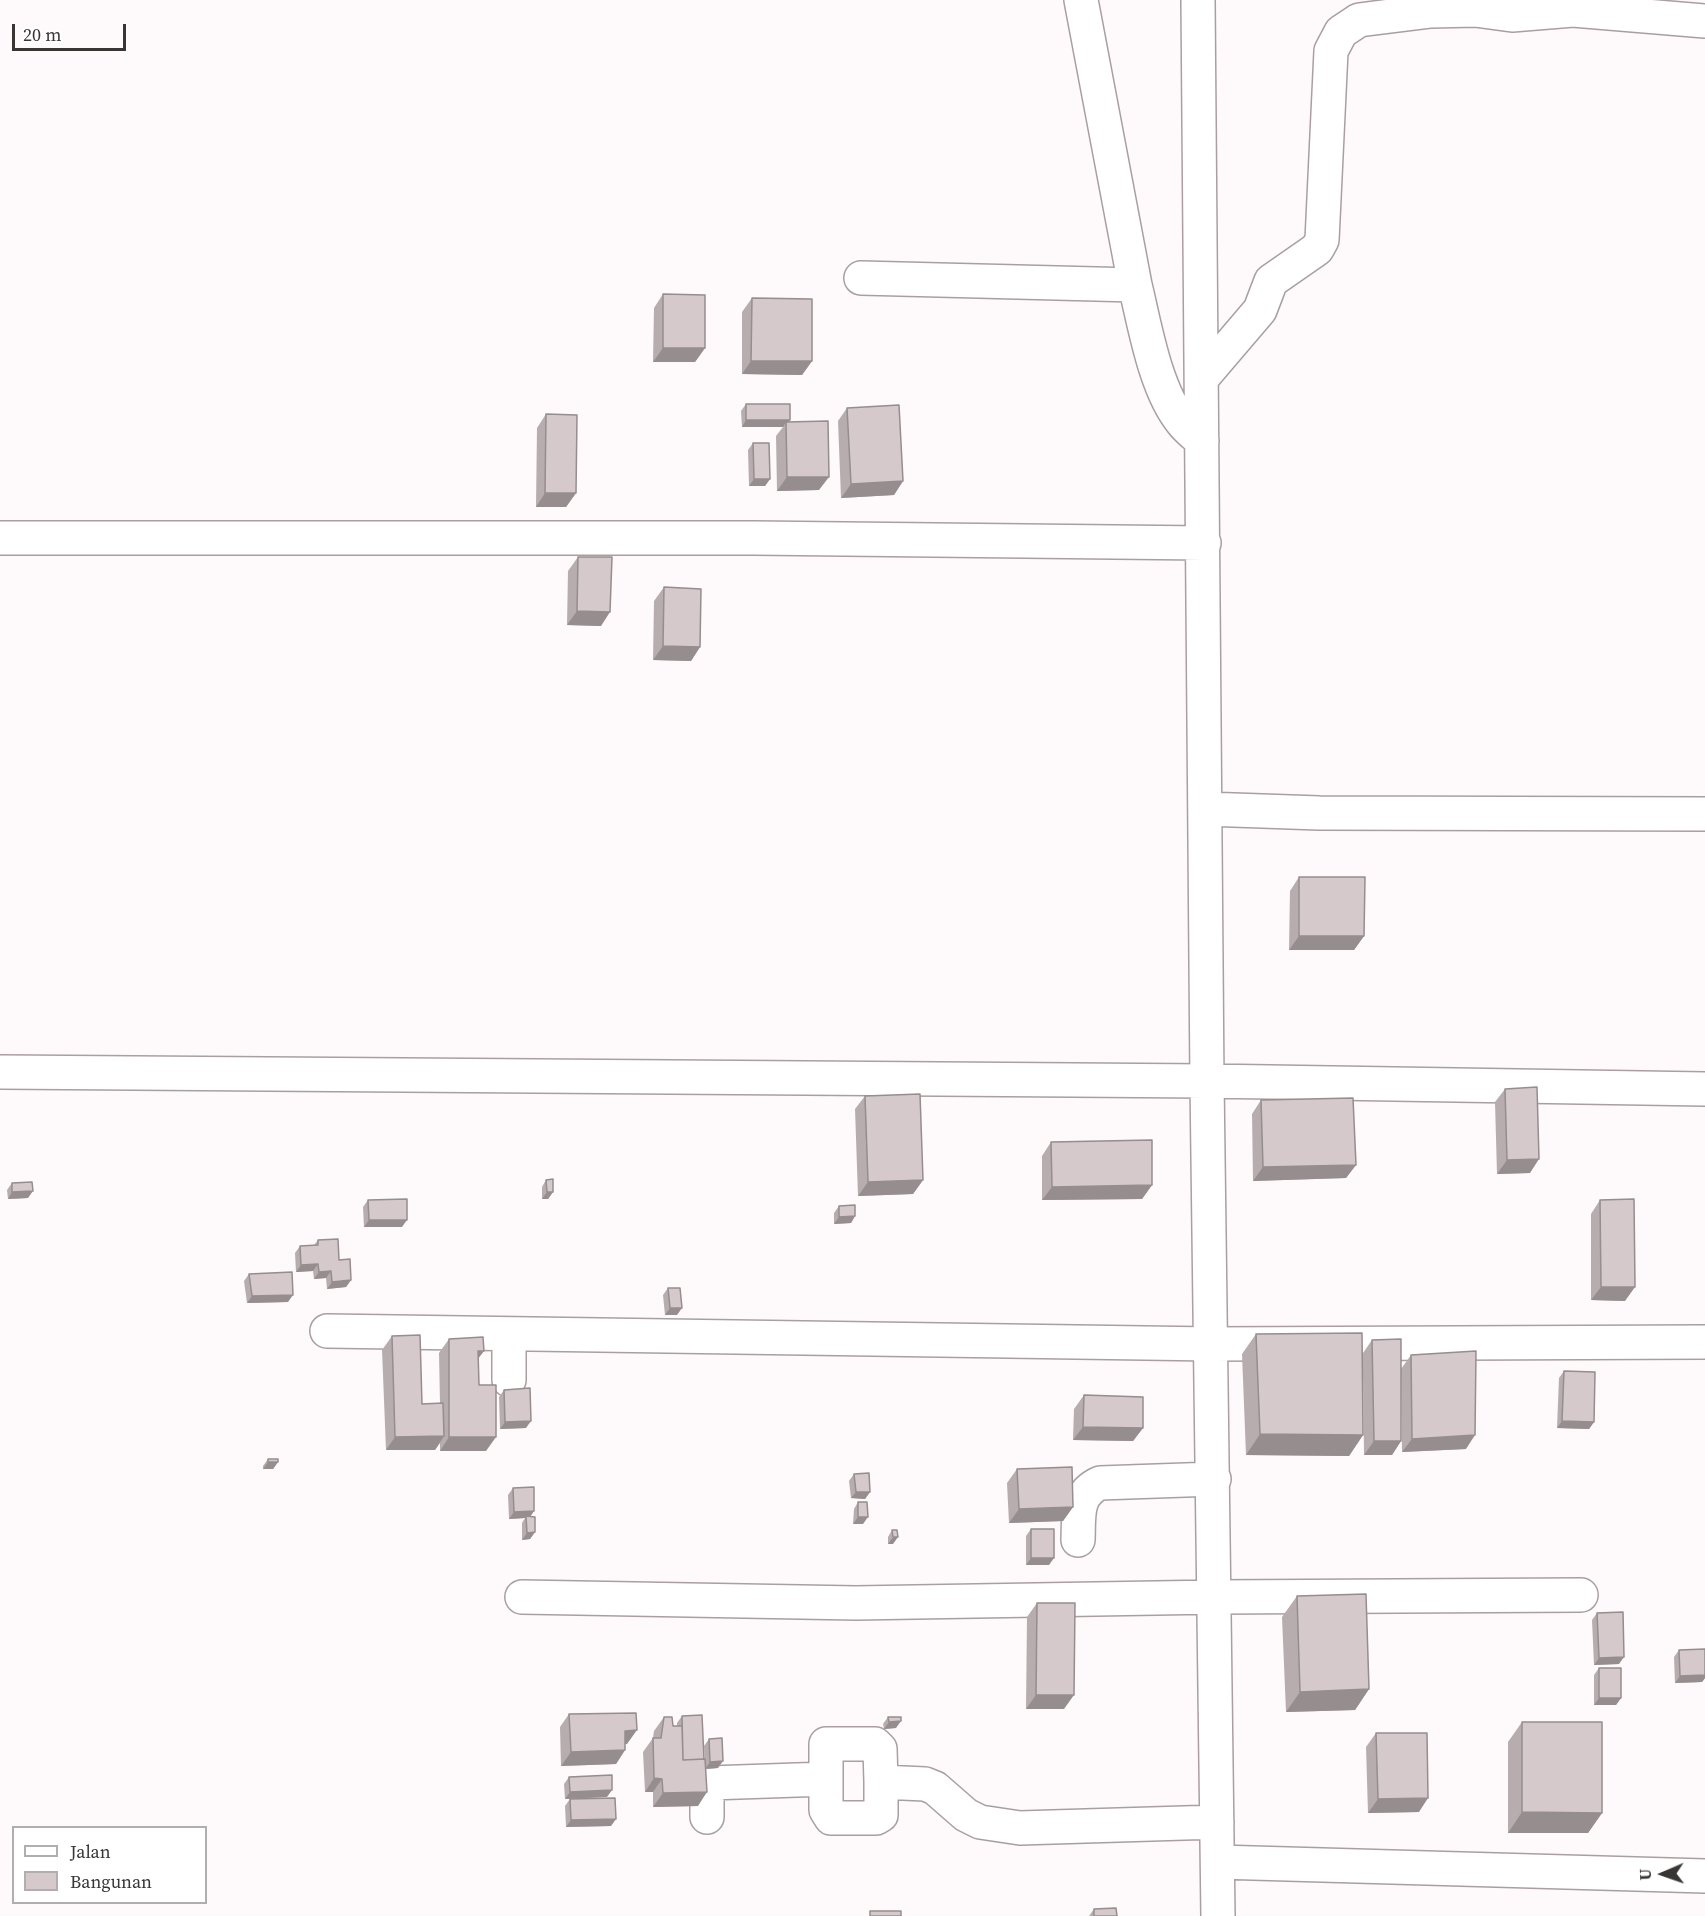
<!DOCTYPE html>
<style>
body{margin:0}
#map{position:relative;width:1705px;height:1916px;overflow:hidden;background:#fef9fa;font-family:"Source Serif 4",serif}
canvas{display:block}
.legend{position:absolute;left:12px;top:1826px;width:195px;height:78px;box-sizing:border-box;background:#fff;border:2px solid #b0aeae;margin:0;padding:8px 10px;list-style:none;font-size:18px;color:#393535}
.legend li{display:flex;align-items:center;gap:12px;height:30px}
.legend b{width:30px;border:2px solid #b0aeae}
.north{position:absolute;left:1633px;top:1844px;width:60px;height:60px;-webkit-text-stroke:4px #fff;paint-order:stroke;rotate:268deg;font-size:16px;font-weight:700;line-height:24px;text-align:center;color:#393535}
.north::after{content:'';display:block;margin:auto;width:21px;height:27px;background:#393535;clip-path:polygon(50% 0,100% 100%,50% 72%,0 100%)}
.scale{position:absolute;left:12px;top:24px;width:114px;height:27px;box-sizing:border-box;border:3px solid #393535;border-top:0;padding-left:8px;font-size:18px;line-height:21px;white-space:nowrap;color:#393535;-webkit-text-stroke:4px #fff;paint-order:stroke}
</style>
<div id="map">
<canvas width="1705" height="1916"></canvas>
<ul class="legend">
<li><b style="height:8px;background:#fff"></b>Jalan</li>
<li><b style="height:16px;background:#d5c9cb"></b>Bangunan</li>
</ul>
<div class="north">U</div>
<div class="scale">20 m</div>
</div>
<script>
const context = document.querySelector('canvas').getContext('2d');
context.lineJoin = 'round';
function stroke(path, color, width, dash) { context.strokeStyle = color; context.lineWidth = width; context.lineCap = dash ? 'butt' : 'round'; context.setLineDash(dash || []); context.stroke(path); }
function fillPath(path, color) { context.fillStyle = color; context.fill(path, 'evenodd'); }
const minor = new Path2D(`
 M1081,0L1135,285
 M1198,0L1207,1081L1218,1916
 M861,278L1135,285C1145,326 1155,389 1182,422C1187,429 1195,435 1202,441
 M1202,378L1260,310L1271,281L1317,249L1322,240L1331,51L1341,32L1359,20L1431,11L1475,10L1512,15L1573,10L1705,21
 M0,538H754L1204,543
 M1205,809L1319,813L1705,814
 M0,1072L1207,1081L1705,1089
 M327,1331L1212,1344L1705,1342
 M509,1334V1380
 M1078,1540C1079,1517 1075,1494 1100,1483L1214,1479
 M522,1597L856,1603L1216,1597L1581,1595
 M826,1779V1744H875L880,1749L881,1782
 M707,1817V1787L710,1783L826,1779V1810L831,1818H876L881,1815V1782L925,1784L935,1788L966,1815L980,1822L1020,1828L1217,1822
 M1218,1862L1705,1876`);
stroke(minor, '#aa9fa0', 36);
stroke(minor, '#fff', 33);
fillPath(new Path2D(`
 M663,294L705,348L695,362H653L654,308Z
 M752,298L812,361L802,375L742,374V312Z
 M746,404L789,422L819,490L777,491L776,436L783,427H742L741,411Z
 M847,408L903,481L894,495L841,498L838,421Z
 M546,414L576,493L566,507H536L537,428Z
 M753,443L770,479L765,486H749L748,450Z
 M578,557L601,626L567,625L568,571Z
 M664,587L700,647L691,661L653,660L654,601Z
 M1299,877L1364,936L1354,950H1289L1290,891Z
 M1505,1089L1530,1173L1497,1174L1495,1102Z
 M865,1096L923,1180L913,1194L858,1196L855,1109Z
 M1261,1100L1356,1165L1346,1178L1253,1181L1252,1114Z
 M1051,1142L1152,1185L1142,1199L1042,1200V1156Z
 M546,1180L553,1192L548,1199H542V1187Z
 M12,1183L28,1198L8,1199L7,1190Z
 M368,1200L402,1227H364L363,1207Z
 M1600,1200L1625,1301L1591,1300V1214Z
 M839,1206L855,1216L851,1223L834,1224V1213Z
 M318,1240L339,1260L351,1280L346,1287L327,1289L326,1278L314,1279L313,1271L296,1272L295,1253L300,1246L314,1245Z
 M249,1274L288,1302L247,1303L244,1281Z
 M668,1288L677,1315H665L663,1295Z
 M1256,1334L1363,1353L1372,1340L1401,1441L1392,1455H1364L1363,1372V1435L1349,1456L1246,1455L1242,1354Z
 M392,1336L422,1404L440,1403L439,1353L449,1339L484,1351L478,1358L479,1385L486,1451H440V1443L435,1450H386L382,1350Z
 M1411,1355L1466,1449L1402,1452L1401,1369Z
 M1564,1371L1594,1422L1589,1429L1557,1428L1559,1378Z
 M504,1390L526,1428L500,1429L499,1397Z
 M1084,1395L1143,1428L1133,1441L1073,1440L1074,1409Z
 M268,1459L278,1462L273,1469H263V1466Z
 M1017,1469L1073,1507L1063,1521L1009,1523L1007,1483Z
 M854,1474L870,1492L865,1499L851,1498L849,1481Z
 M513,1488L534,1511L530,1517L535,1532L530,1539L522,1540V1523L525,1518L509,1519L508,1495Z
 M858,1502L863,1524H853L854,1509Z
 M1031,1529L1049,1565H1026V1536Z
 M892,1530L893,1544H888V1537Z
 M1297,1596L1369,1689L1355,1710L1286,1712L1282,1617Z
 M1037,1603L1064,1709H1026L1027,1617Z
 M1597,1613L1619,1664L1594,1665L1592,1620Z
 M1705,1649V1678L1702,1682L1675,1683L1674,1657L1679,1650Z
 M1599,1668L1621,1698L1616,1705H1594V1675Z
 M569,1714L627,1744H625V1750L616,1764L561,1766L560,1727Z
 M682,1716L704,1759H705L704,1746L709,1739L718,1768L706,1769L698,1806L653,1807V1792H645L643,1752L653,1738L654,1731L664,1717L673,1726H677V1723Z
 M888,1717L896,1728L884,1729L883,1724Z
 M1522,1722L1602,1813L1588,1833H1508V1742Z
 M1376,1733L1419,1812L1368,1813L1366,1747Z
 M569,1777L607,1797L565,1799L564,1784Z
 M570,1799L611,1826L566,1827L565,1806Z
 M1094,1909L1117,1916H1089Z`), '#b7adaf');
fillPath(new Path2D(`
 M663,348H705L695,362H653Z
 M751,361H812L802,375L742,374Z
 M746,420H790L786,426V422L783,427H742Z
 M787,477H829L819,490L777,491Z
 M754,479H770L765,486H749Z
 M903,481L894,495L841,498L851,484Z
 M545,493H576L566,507H536Z
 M577,611L610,612L601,626L567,625Z
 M663,646L700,647L691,661L653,660Z
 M1299,936H1364L1354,950H1289Z
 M1539,1159L1530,1173L1497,1174L1507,1160Z
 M1356,1165L1346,1178L1253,1181L1263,1167Z
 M923,1180L913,1194L858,1196L868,1182Z
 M1152,1185L1142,1199L1042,1200L1052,1187Z
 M33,1191L28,1198L8,1199L12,1192Z
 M547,1192H553L548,1199H542Z
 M855,1216L851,1223L834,1224L839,1217Z
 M369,1220H407L402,1227H364Z
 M318,1264L313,1271L296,1272L301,1265Z
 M331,1271L326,1278L314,1279L319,1272Z
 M351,1280L346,1287L327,1289L332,1282Z
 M1601,1287H1635L1625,1301L1591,1300Z
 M293,1295L288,1302L247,1303L252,1296Z
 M670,1308H682L677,1315H665Z
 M478,1351H484L474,1364Z
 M531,1421L526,1428L500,1429L505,1422Z
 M1562,1421L1594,1422L1589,1429L1557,1428Z
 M1083,1427L1143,1428L1133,1441L1073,1440Z
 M1260,1434L1363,1435L1349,1456L1246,1455Z
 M1475,1435L1466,1449L1402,1452L1412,1439Z
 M444,1436L435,1450H386L395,1437Z
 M449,1437H496L486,1451H440Z
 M1374,1441H1401L1392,1455H1364Z
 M268,1462H278L273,1469H263Z
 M856,1492H870L865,1499L851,1498Z
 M1073,1507L1063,1521L1009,1523L1019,1509Z
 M534,1511L529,1518L526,1516L525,1518L509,1519L514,1512Z
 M858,1517H868L863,1524H853Z
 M535,1532L530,1539L522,1540L527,1533Z
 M893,1537H898L893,1544H888Z
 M1031,1558H1054L1049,1565H1026Z
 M1624,1657L1619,1664L1594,1665L1599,1658Z
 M1705,1675V1678L1702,1682L1675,1683L1680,1676Z
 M1369,1689L1355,1710L1286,1712L1300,1692Z
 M1036,1695H1074L1064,1709H1026Z
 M1599,1698H1621L1616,1705H1594Z
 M901,1721L896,1728L884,1729L889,1722Z
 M637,1730L627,1744L615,1745L625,1731Z
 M625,1750L616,1764L561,1766L571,1752Z
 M723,1761L718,1768L705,1769L710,1762Z
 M654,1778L662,1779L653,1792H645Z
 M612,1790L607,1797L565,1799L570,1792Z
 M707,1792L698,1806L653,1807L663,1793Z
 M1428,1798L1419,1812L1368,1813L1378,1799Z
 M1522,1812L1602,1813L1588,1833H1508Z
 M616,1819L611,1826L566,1827L571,1820Z`), '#958d8e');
const building = new Path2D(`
 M663,294L705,295V348H663Z
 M752,298L812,299V361H751Z
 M746,404H790V420H746Z
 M899,405L903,481L851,484L847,408Z
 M546,414L577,415L576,493H545Z
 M828,421L829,477H787L786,422Z
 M753,443H769L770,479H754Z
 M578,557H612L610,612L577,611Z
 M664,587L701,589L700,647L663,646Z
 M1299,877H1365L1364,936H1299Z
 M1537,1087L1539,1159L1507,1160L1505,1089Z
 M920,1094L923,1180L868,1182L865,1096Z
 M1353,1098L1356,1165L1263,1167L1261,1100Z
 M1152,1140V1185L1052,1187L1051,1142Z
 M553,1179V1192H547L546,1180Z
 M32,1182L33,1191L12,1192V1183Z
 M407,1199V1220H369L368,1200Z
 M1634,1199L1635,1287H1601L1600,1200Z
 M855,1205V1216L839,1217V1206Z
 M338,1239L339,1260L350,1259L351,1280L332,1282L331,1271L319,1272L318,1264L301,1265L300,1246L318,1245V1240Z
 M292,1272L293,1295L252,1296L249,1274Z
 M668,1288H680L682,1308H670Z
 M1362,1333L1363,1435L1260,1434L1256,1334Z
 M420,1335L422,1404L443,1403L444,1436L395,1437L392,1336Z
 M483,1337L484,1351H478L479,1385H496V1437H449V1339Z
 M1401,1339V1441H1374L1372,1340Z
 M1476,1351L1475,1435L1412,1439L1411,1355Z
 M1564,1371L1595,1372L1594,1422L1562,1421Z
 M530,1388L531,1421L505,1422L504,1390Z
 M1084,1395L1143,1397V1428L1083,1427Z
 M268,1459H278V1462H268Z
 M1072,1467L1073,1507L1019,1509L1017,1469Z
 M869,1473L870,1492H856L854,1474Z
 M534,1487V1511L514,1512L513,1488Z
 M858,1502H867L868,1517H858Z
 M526,1516L535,1517V1532L527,1533Z
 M1031,1529H1054V1558H1031Z
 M892,1530H897L898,1537H893Z
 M1366,1594L1369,1689L1300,1692L1297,1596Z
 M1037,1603H1075L1074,1695H1036Z
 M1623,1612L1624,1657L1599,1658L1597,1613Z
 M1705,1649V1675L1680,1676L1679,1650Z
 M1599,1668H1621V1698H1599Z
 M636,1713L637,1730L625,1731V1750L571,1752L569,1714Z
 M702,1715L704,1759L683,1760L682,1716Z
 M664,1717H672L673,1726H682L683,1760L705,1759L707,1792L663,1793L662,1779L654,1778L653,1738H661Z
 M888,1717H901V1721L889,1722Z
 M1522,1722H1602V1813L1522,1812Z
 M1376,1733H1427L1428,1798L1378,1799Z
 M722,1738L723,1761L710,1762L709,1739Z
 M612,1775V1790L570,1792L569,1777Z
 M615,1798L616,1819L571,1820L570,1799Z
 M1116,1908L1117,1916H1094V1909Z
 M870,1911H901V1916H870Z`);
fillPath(building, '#d5c9cb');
stroke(building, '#958d8e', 1.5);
</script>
